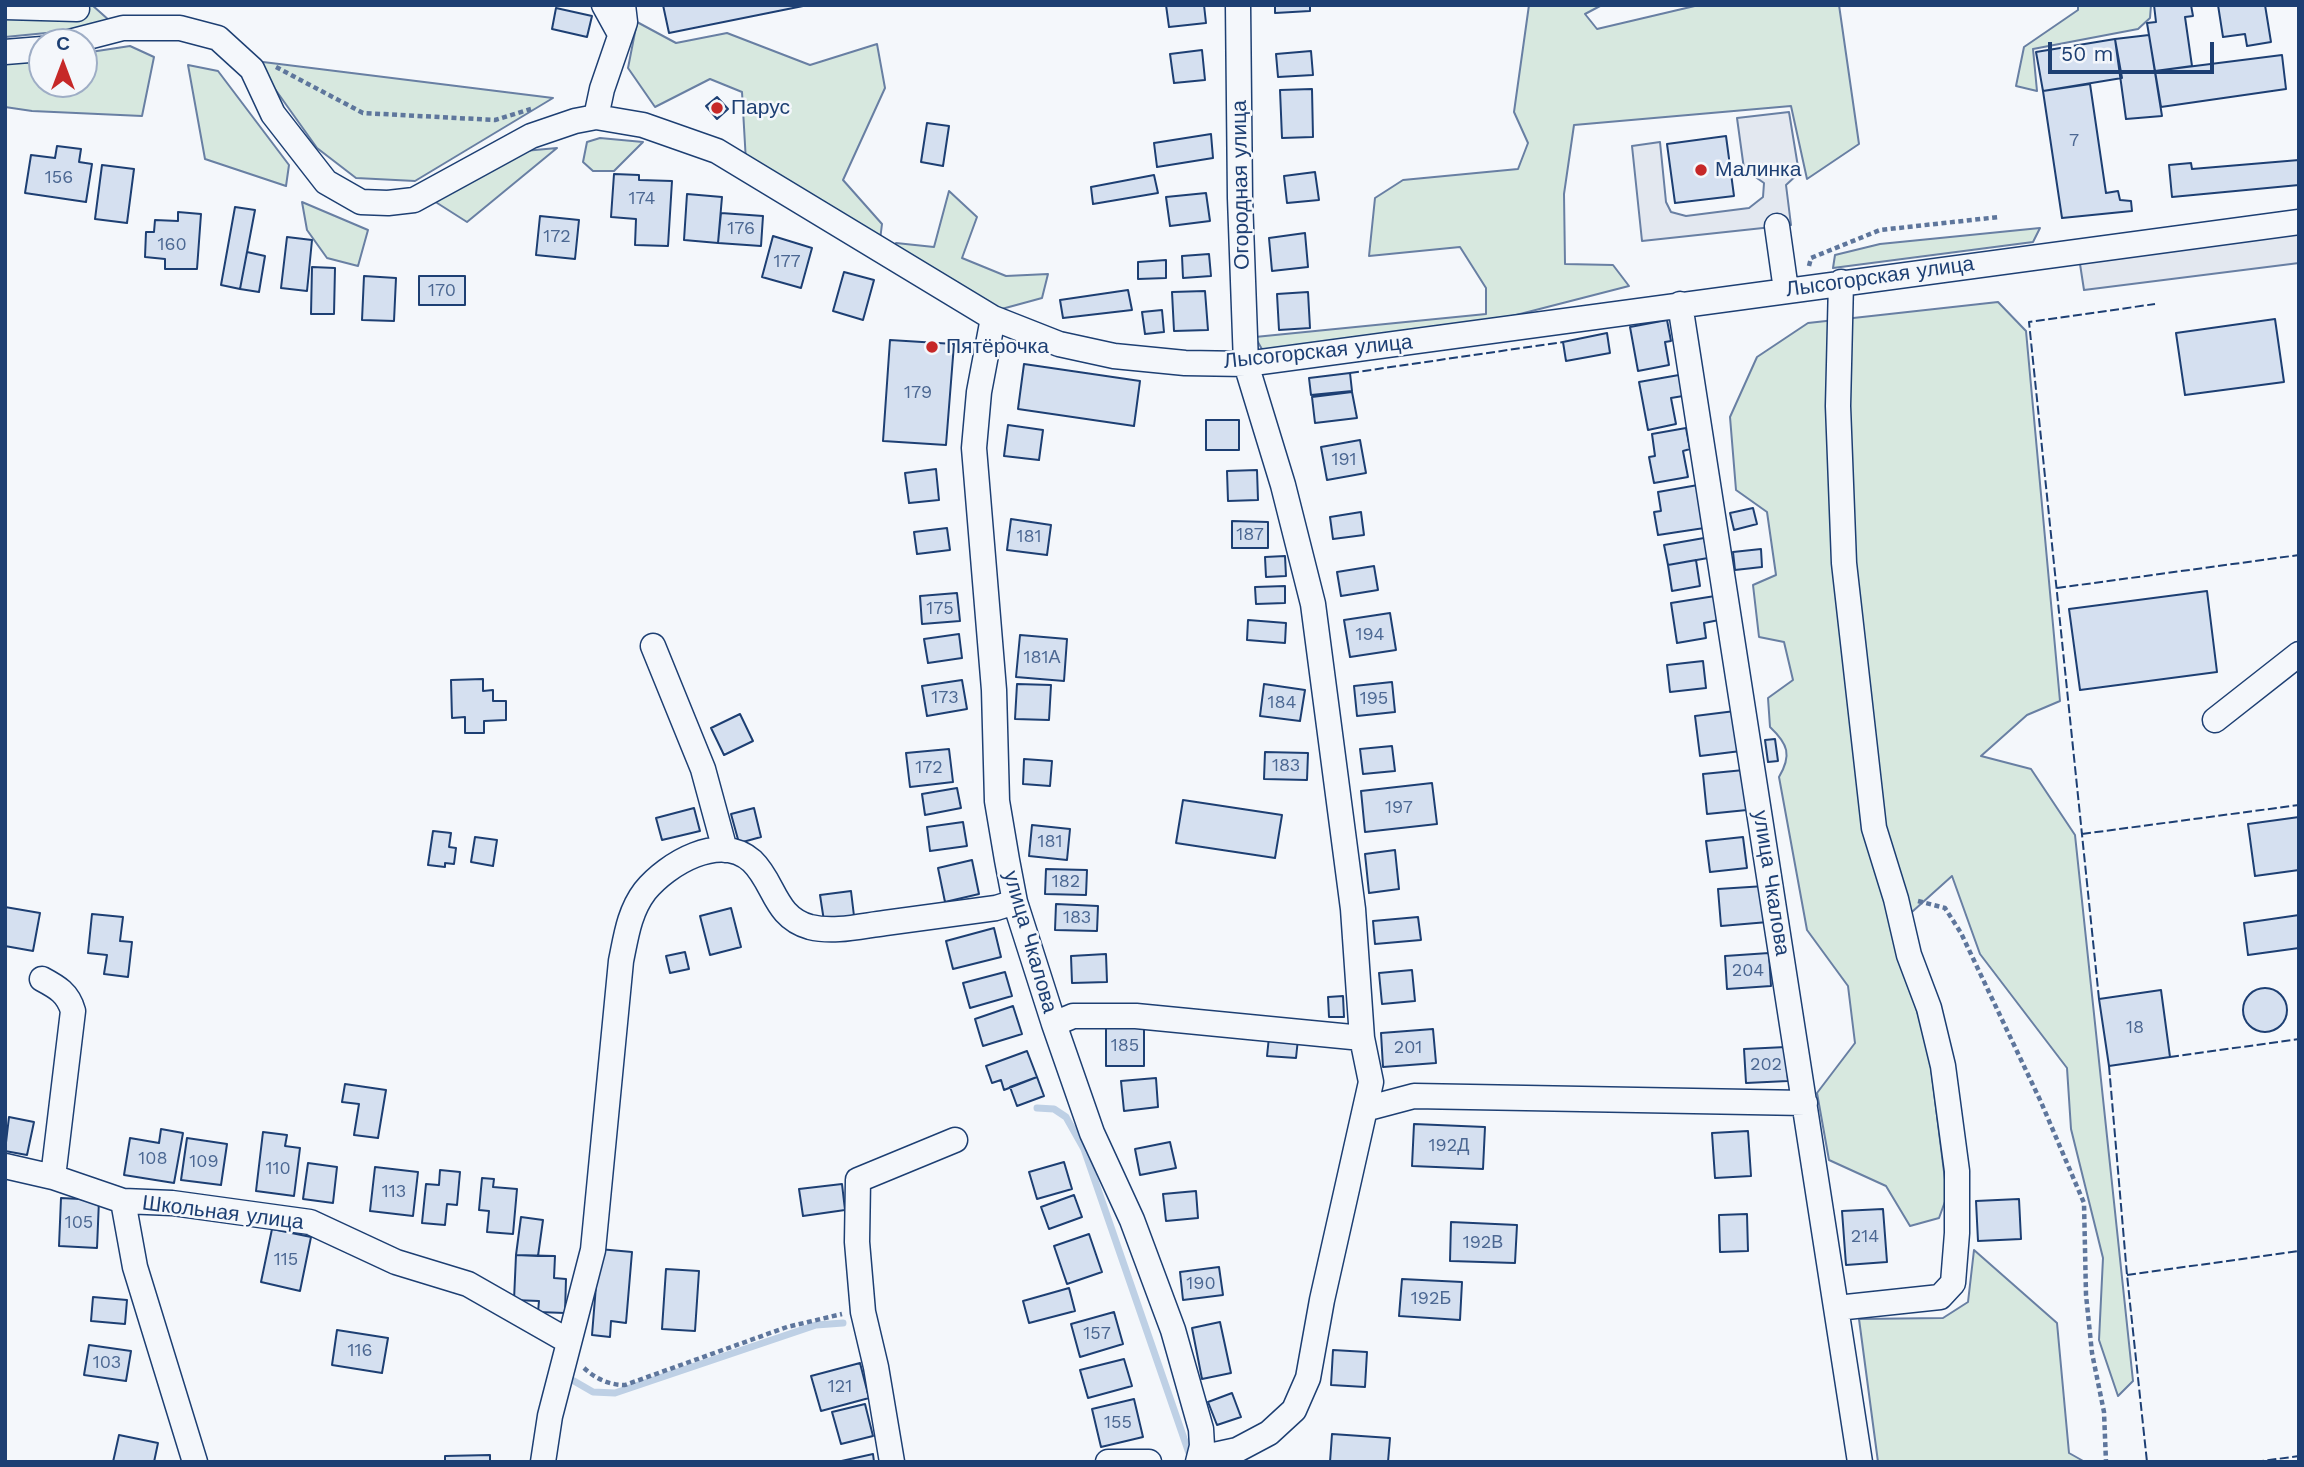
<!DOCTYPE html>
<meta charset="utf-8">
<style>
body{margin:0}
#map{position:relative;width:2304px;height:1467px;overflow:hidden;background:#f4f7fb;font-family:"Work Sans",sans-serif}
canvas{display:block}
.frame{position:absolute;inset:0;border:7px solid #1d3f73;pointer-events:none}
.north{position:absolute;left:28px;top:28px;width:70px;height:70px;box-sizing:border-box;background:#f4f7fb;border:2px solid #9eadc5;border-radius:50%;rotate:0deg;font-size:19px;font-weight:700;line-height:28px;text-align:center;color:#1d3f73}
.north::after{content:'';display:block;margin:auto;width:24px;height:32px;background:#c62828;clip-path:polygon(50% 0,100% 100%,50% 72%,0 100%)}
.scale{position:absolute;left:2048px;top:42px;width:166px;height:32px;box-sizing:border-box;border:4px solid #1d3f73;border-top:0;padding-left:9px;font-size:21px;line-height:24px;white-space:nowrap;color:#1d3f73;-webkit-text-stroke:5px #f4f7fb;paint-order:stroke}
</style>
<div id="map">
<canvas width="2304" height="1467"></canvas>
<div class="frame"></div>
<div class="north">С</div>
<div class="scale">50 m</div>
</div>
<script>
const context = document.querySelector('canvas').getContext('2d');
context.lineJoin = 'round';
function fillPath(path, color) { context.fillStyle = color; context.fill(path, 'evenodd'); }
function stroke(path, color, width, dash) { context.strokeStyle = color; context.lineWidth = width; context.lineCap = dash ? 'butt' : 'round'; context.setLineDash(dash || []); context.stroke(path); }
function label(font, color, halo, rows, align = 'center') {
  context.font = font + ' "Work Sans",sans-serif'; context.lineWidth = 5; context.setLineDash([]); context.textBaseline = 'middle'; context.strokeStyle = halo; context.fillStyle = color; for (const [text, x, y, turn = 0] of rows) {
    context.save(); context.translate(x, y); context.rotate((+turn || 0) * Math.PI / 180); context.textAlign = isNaN(turn) ? turn : align; if (halo) context.strokeText(text, 0, 0); context.fillText(text, 0, 0); context.restore();
  }
}
const green = new Path2D(`
 M5,5H92L110,21L77,30L5,37Z
 M1529,5H1602L1585,14L1597,29L1699,5H1839L1859,144L1807,179L1791,106L1574,125L1564,194L1565,264L1613,265L1629,286L1485,323L1263,351L1255,337L1486,314V288L1460,247L1369,256L1375,198L1403,180L1518,169L1528,143L1514,112Z
 M2078,5H2151L2150,18L2138,29L2033,49L2037,91L2016,86L2024,47L2078,10Z
 M637,22L676,43L727,33L810,65L877,44L885,88L843,180L882,224L880,240L746,162L742,92L710,79L655,107L628,68Z
 M130,46L154,57L142,116L32,111L5,107V61L42,60V84H84V53Z
 M255,61L553,98L415,181L356,178L317,148Z
 M188,65L218,71L289,165L286,186L205,159Z
 M600,138L643,142L614,171H593L583,162L587,142Z
 M557,148L467,222L434,201L524,151Z
 M949,191L977,217L962,258L1006,276L1048,274L1042,298L998,310L895,256L896,243L934,247Z
 M302,202L368,230L358,266L327,258L307,230Z
 M2040,228L2033,242L1833,268L1835,255L1880,244Z
 M1998,302L2026,331L2060,701L2027,715L1981,756L2031,769L2075,835L2133,1381L2118,1396L2099,1340L2103,1258L2071,1129L2067,1068L1980,954L1952,876L1893,929L1929,1052L1947,1196L1939,1218L1910,1226L1886,1186L1829,1160L1817,1093L1855,1043L1848,986L1807,930L1779,777C1792,755 1788,744 1770,727L1768,698L1793,680L1784,642L1759,637L1753,585L1776,575L1767,512L1736,490L1730,417L1757,357L1808,323Z
 M1974,1250L2057,1323L2069,1453L2085,1462H1878L1859,1319L1943,1318L1968,1302Z`);
fillPath(green, '#d7e8df');
stroke(green, '#687fa3', 2);
const parking = new Path2D(`
 M1789,112L1799,173L1786,185L1791,225L1642,241L1632,146L1660,142L1666,202L1671,212L1686,216L1749,208L1763,197L1764,183L1744,169L1737,118Z
 M2299,222V263L2084,290L2078,251Z`);
fillPath(parking, '#e3e8f0');
stroke(parking, '#687fa3', 2);
stroke(new Path2D(`
 M1037,1108L1054,1109L1066,1117L1084,1149L1190,1456
 M567,1377L593,1392L615,1393L816,1325L843,1323`), '#bed0e5', 7);
const building = new Path2D(`
 M663,5H808L669,33Z
 M1166,5H1204L1206,23L1169,27Z
 M1275,5H1310V11L1275,13Z
 M2154,5H2191L2193,16L2185,17L2192,66L2155,71L2147,23L2156,22Z
 M2218,5H2265L2271,42L2247,46L2245,34L2223,37Z
 M556,8L592,16L587,37L552,29Z
 M2149,35L2162,116L2126,119L2115,39Z
 M2115,39L2122,78L2043,91L2036,52Z
 M1202,50L1205,80L1174,83L1170,54Z
 M1311,51L1313,75L1278,77L1276,54Z
 M2282,55L2286,89L2161,107L2155,71Z
 M2090,84L2106,193L2118,191L2120,200L2131,201L2132,211L2062,218L2043,91Z
 M1312,89L1313,137L1282,138L1280,90Z
 M717,97L728,109L717,119L706,106Z
 M927,123L949,126L943,166L921,162Z
 M1211,134L1213,158L1157,167L1154,143Z
 M1726,136L1734,196L1675,203L1667,144Z
 M57,146L81,149L79,162L92,164L86,202L25,193L31,155L55,158Z
 M2299,160V185L2172,197L2169,165L2191,163L2192,169Z
 M102,165L134,169L127,223L95,219Z
 M1315,172L1319,200L1287,203L1284,176Z
 M614,174L639,175V180L672,181L668,246L635,245L636,219L611,217Z
 M1154,175L1158,193L1093,204L1091,187Z
 M1206,193L1210,221L1170,226L1166,197Z
 M687,194L722,197L718,243L684,240Z
 M235,207L255,210L240,289L221,285Z
 M178,212L201,214L197,269H165V259L145,257L146,232H154L155,220L178,221Z
 M721,213L763,216L761,246L718,243Z
 M540,216L579,220L575,259L536,255Z
 M1305,233L1308,267L1272,271L1269,238Z
 M773,236L812,248L801,288L762,277Z
 M287,237L312,240L307,291L281,288Z
 M247,252L265,256L259,292L240,289Z
 M1209,254L1211,276L1183,278L1182,256Z
 M1166,260V278L1138,279V262Z
 M312,267L335,268L334,314H311Z
 M844,272L874,280L863,320L833,311Z
 M364,276L396,278L394,321L362,320Z
 M419,276H465V305H419Z
 M1128,290L1132,310L1063,318L1060,300Z
 M1205,291L1208,330L1174,331L1172,292Z
 M1308,292L1310,328L1279,330L1277,294Z
 M1162,310L1164,332L1145,334L1142,312Z
 M2275,319L2284,382L2185,395L2176,333Z
 M1667,320L1671,341L1665,342L1669,365L1638,371L1630,327Z
 M1607,333L1610,353L1566,361L1563,342Z
 M890,340L954,344L946,445L883,441Z
 M1024,364L1140,381L1134,426L1018,409Z
 M1350,373L1352,391L1311,395L1309,378Z
 M1679,375L1683,396L1671,398L1676,424L1648,430L1639,382Z
 M1352,392L1357,418L1315,423L1312,397Z
 M1206,420H1239V450H1206Z
 M1008,425L1043,430L1039,460L1004,456Z
 M1686,428L1690,449L1683,451L1688,477L1654,483L1649,457L1655,456L1652,434Z
 M1360,440L1366,473L1327,480L1321,447Z
 M936,469L939,500L909,503L905,473Z
 M1257,470L1258,500L1228,501L1227,471Z
 M1698,485L1711,527L1658,535L1654,512L1661,511L1658,492Z
 M1753,508L1757,524L1734,530L1730,513Z
 M1361,512L1364,535L1333,539L1330,517Z
 M1011,519L1051,525L1047,555L1007,550Z
 M1232,521L1268,522V548H1232Z
 M947,528L950,550L917,554L914,532Z
 M1704,538L1708,558L1668,565L1664,545Z
 M1761,549L1762,567L1735,570L1733,552Z
 M1285,556L1286,576L1266,577L1265,557Z
 M1696,560L1700,586L1672,591L1668,565Z
 M1374,566L1378,590L1341,596L1337,572Z
 M1285,586V603L1256,604L1255,587Z
 M2207,591L2217,672L2080,690L2069,609Z
 M957,593L960,621L922,624L920,596Z
 M1715,596L1719,620L1704,623L1706,638L1677,643L1671,603Z
 M1390,613L1396,650L1350,657L1344,620Z
 M1248,620L1286,623L1285,643L1247,640Z
 M959,634L962,658L928,663L924,639Z
 M1020,635L1067,639L1064,681L1016,677Z
 M1703,661L1706,688L1670,692L1667,665Z
 M483,679V691L493,690V701H506V720L484,721V733H465V717L452,718L451,680Z
 M962,680L967,709L927,716L922,686Z
 M1392,682L1395,712L1357,716L1354,686Z
 M1017,684L1051,685L1049,720L1015,719Z
 M1264,684L1305,690L1300,721L1260,716Z
 M1735,711L1741,751L1700,756L1695,716Z
 M740,714L753,741L724,755L711,728Z
 M1775,739L1778,761L1768,762L1765,740Z
 M1392,746L1395,771L1363,774L1360,749Z
 M949,749L953,782L910,787L906,753Z
 M1265,752L1308,753L1307,780L1264,779Z
 M1024,759L1052,761L1050,786L1023,784Z
 M1744,770L1747,810L1707,814L1703,774Z
 M1432,783L1437,824L1365,832L1361,791Z
 M957,788L961,808L925,815L922,794Z
 M1183,800L1282,815L1275,858L1176,843Z
 M694,808L700,831L662,840L656,818Z
 M754,808L761,837L739,843L731,814Z
 M2299,817V870L2255,876L2248,824Z
 M963,822L967,846L930,851L927,827Z
 M1032,825L1070,829L1067,860L1029,856Z
 M433,831L451,833L449,847L456,848L454,864L445,863V867L428,865Z
 M475,837L497,840L493,866L471,862Z
 M1743,837L1747,868L1710,872L1706,841Z
 M1395,850L1399,889L1369,893L1365,854Z
 M972,860L979,894L945,902L938,868Z
 M1046,869L1087,870L1086,895L1045,894Z
 M1765,886L1768,922L1721,926L1718,889Z
 M851,891L854,916L824,921L820,895Z
 M1056,904L1098,906L1097,931L1055,930Z
 M5,907L40,913L33,951L5,946Z
 M731,908L741,947L710,955L700,916Z
 M92,914L123,917L120,941L132,942L128,977L104,974L107,955L88,953Z
 M2299,915V948L2248,955L2244,923Z
 M1418,917L1421,940L1375,944L1373,921Z
 M994,928L1001,957L953,969L946,941Z
 M685,952L689,969L670,973L666,956Z
 M1769,953L1771,986L1727,989L1725,956Z
 M1106,954L1107,982L1072,983L1071,956Z
 M1412,970L1415,1001L1382,1004L1379,973Z
 M1005,972L1012,996L970,1008L963,983Z
 M2243 1010a22 22 0 1 1 44 0a22 22 0 1 1-44 0Z
 M2161,990L2170,1057L2109,1066L2099,999Z
 M1343,996L1344,1017H1329L1328,997Z
 M1013,1006L1022,1034L983,1046L975,1019Z
 M1106,1026H1144V1066H1106Z
 M1433,1029L1436,1063L1383,1067L1381,1033Z
 M1269,1037L1298,1039L1296,1058L1267,1056Z
 M1786,1047L1788,1081L1746,1083L1744,1049Z
 M1027,1051L1037,1077L1004,1090L1001,1080L992,1083L986,1066Z
 M1037,1077L1044,1096L1017,1106L1010,1087Z
 M1156,1078L1158,1107L1124,1111L1121,1081Z
 M345,1084L386,1090L378,1138L354,1135L359,1104L342,1102Z
 M9,1117L34,1122L27,1155L5,1151Z
 M1414,1124L1485,1127L1483,1169L1412,1166Z
 M161,1129L183,1133L174,1183L124,1175L130,1138L159,1143Z
 M1748,1131L1751,1176L1715,1178L1712,1133Z
 M263,1132L287,1135L285,1146L300,1148L294,1196L256,1191Z
 M187,1138L227,1144L221,1185L181,1180Z
 M1170,1142L1176,1168L1140,1175L1135,1149Z
 M1064,1162L1072,1189L1037,1199L1029,1172Z
 M308,1163L337,1167L333,1203L303,1199Z
 M375,1167L418,1172L413,1216L370,1211Z
 M440,1170L460,1172L457,1205L447,1204L445,1225L422,1223L426,1184L439,1185Z
 M482,1178L494,1179L493,1187L517,1189L513,1234L487,1232L489,1211L479,1210Z
 M842,1184L845,1210L803,1216L799,1189Z
 M1196,1191L1198,1218L1166,1221L1163,1194Z
 M1074,1195L1082,1217L1049,1229L1041,1207Z
 M61,1198L99,1200L97,1248L59,1246Z
 M2019,1199L2021,1239L1978,1241L1976,1201Z
 M1883,1209L1887,1262L1846,1265L1842,1211Z
 M1747,1214L1748,1251L1720,1252L1719,1215Z
 M521,1217L543,1220L538,1256L516,1255Z
 M1451,1222L1517,1225L1515,1263L1450,1261Z
 M272,1229L311,1237L300,1291L261,1282Z
 M1089,1234L1102,1272L1067,1284L1054,1246Z
 M599,1249L632,1252L626,1323L611,1321L610,1337L592,1335Z
 M516,1255L555,1256L554,1278L566,1279L565,1313L538,1312L539,1301L514,1300Z
 M1219,1267L1223,1295L1183,1300L1180,1272Z
 M666,1269L699,1271L695,1331L662,1329Z
 M1402,1279L1462,1282L1460,1320L1399,1316Z
 M1069,1288L1075,1311L1029,1323L1023,1301Z
 M93,1297L127,1300L125,1324L91,1321Z
 M1114,1312L1123,1344L1080,1357L1071,1324Z
 M1220,1322L1231,1373L1202,1379L1192,1328Z
 M337,1330L388,1338L382,1373L332,1365Z
 M89,1345L131,1351L126,1381L84,1375Z
 M1333,1350L1367,1352L1365,1387L1331,1385Z
 M1124,1359L1132,1386L1088,1398L1080,1370Z
 M860,1363L869,1398L821,1411L811,1376Z
 M1232,1393L1241,1417L1217,1425L1208,1402Z
 M1134,1399L1143,1437L1101,1447L1092,1409Z
 M865,1404L873,1436L841,1444L832,1412Z
 M1332,1434L1390,1438L1388,1462H1330Z
 M119,1435L158,1443L154,1462H113Z
 M873,1454L874,1462H837Z
 M490,1455V1462H445V1456Z`);
fillPath(building, '#d5e0f0');
stroke(building, '#1d3f73', 2);
const minor = new Path2D(`
 M604,5L620,34
 M5,7L77,9
 M69,42L123,28H180L218,38L252,69L273,114L326,182L361,202L388,203L414,200L531,136L575,121L596,117L643,125L717,151L993,318L1059,344L1114,356L1185,363L1246,364L2299,222
 M5,52L42,49
 M596,117L602,89L625,22L623,5
 M1777,226L1786,290
 M1680,304L1860,1462
 M993,318L979,392L974,448L994,690L997,801L1007,860L1015,902L1054,1024L1092,1133L1132,1220L1173,1330L1201,1429L1202,1446L1198,1462
 M653,646L703,769L725,850
 M2215,720L2299,654
 M42,979C57,987 68,993 73,1011L53,1177
 M1054,1024L1073,1016H1136L1362,1038
 M1365,1109L1414,1096L1805,1103
 M5,1166L53,1177L123,1201L172,1203L310,1222L396,1262L468,1284L568,1341
 M123,1201L135,1267L195,1462
 M1837,1308L1940,1297L1953,1283L1957,1233V1171L1943,1066L1929,1008L1909,955L1896,899L1874,828L1844,563L1838,406L1841,282
 M1200,1458L1237,1450L1269,1433L1294,1410L1308,1378L1322,1300L1371,1082L1362,1038L1353,909L1313,604L1283,485L1246,364L1240,198L1238,5
 M543,1462L550,1416L593,1250L621,961C626,937 629,912 645,891C667,864 720,832 752,861C775,883 774,917 810,927C834,933 861,926 885,923C922,918 959,913 996,908L1015,902
 M892,1462L876,1367L863,1312L857,1242L858,1180L955,1140
 M1108,1462H1149`);
stroke(minor, '#1d3f73', 27);
stroke(new Path2D(`
 M276,67L363,113L495,120L531,109
 M1809,266L1811,258L1880,230L1999,217
 M1918,901L1945,908L1961,933L2041,1102L2084,1203L2086,1295L2092,1353L2104,1412L2106,1462
 M584,1368C596,1379 609,1385 625,1385L787,1327L842,1314`), '#5e769c', 4.5, [5, 3.5]);
stroke(minor, '#f4f7fb', 24);
stroke(new Path2D(`
 M1350,373L1563,342
 M2057,588L2299,555
 M2082,834L2299,805
 M2099,999L2029,322L2155,304
 M2170,1057L2299,1039
 M2109,1066L2127,1275L2147,1462
 M2127,1275L2299,1251
 M2255,1462L2299,1456`), '#1d3f73', 2, [9, 3.5]);
for (const [x, y, r, color] of [
 [717,108,7,"#c62828"],
 [1701,170,7,"#c62828"],
 [932,347,7,"#c62828"]
]) { const dot = new Path2D(); dot.arc(x, y, r, 0, 2 * Math.PI); context.fillStyle = color; context.fill(dot); stroke(dot, '#f4f7fb', 2.5); }
label('18px', '#4b6792', null, [
 ["7",2074,141],
 ["156",59,178],
 ["174",642,199],
 ["176",741,229],
 ["172",557,237],
 ["160",172,245],
 ["177",787,262],
 ["170",442,291],
 ["179",918,393],
 ["191",1344,460],
 ["187",1250,535],
 ["181",1029,537],
 ["175",940,609],
 ["194",1370,635],
 ["181А",1042,658],
 ["173",945,698],
 ["195",1374,699],
 ["184",1282,703],
 ["183",1286,766],
 ["172",929,768],
 ["197",1399,808],
 ["181",1050,842],
 ["182",1066,882],
 ["183",1077,918],
 ["204",1748,971],
 ["18",2135,1028],
 ["185",1125,1046],
 ["201",1408,1048],
 ["202",1766,1065],
 ["192Д",1449,1146],
 ["108",153,1159],
 ["109",204,1162],
 ["110",278,1169],
 ["113",394,1192],
 ["105",79,1223],
 ["214",1865,1237],
 ["192В",1483,1243],
 ["115",286,1260],
 ["190",1201,1284],
 ["192Б",1431,1299],
 ["157",1097,1334],
 ["116",360,1351],
 ["103",107,1363],
 ["121",840,1387],
 ["155",1118,1423]
]);
label('21px', '#1d3f73', '#f4f7fb', [
 ["Парус",731,108],
 ["Малинка",1715,170],
 ["Пятёрочка",946,347]
], 'left');
label('21px', '#1d3f73', '#f4f7fb', [
 ["Огородная улица",1241,185,-91],
 ["Лысогорская улица",1880,277,-8],
 ["Лысогорская улица",1318,352,-6],
 ["улица Чкалова",1771,883,81],
 ["улица Чкалова",1030,942,74],
 ["Школьная улица",223,1213,7]
]);
</script>
